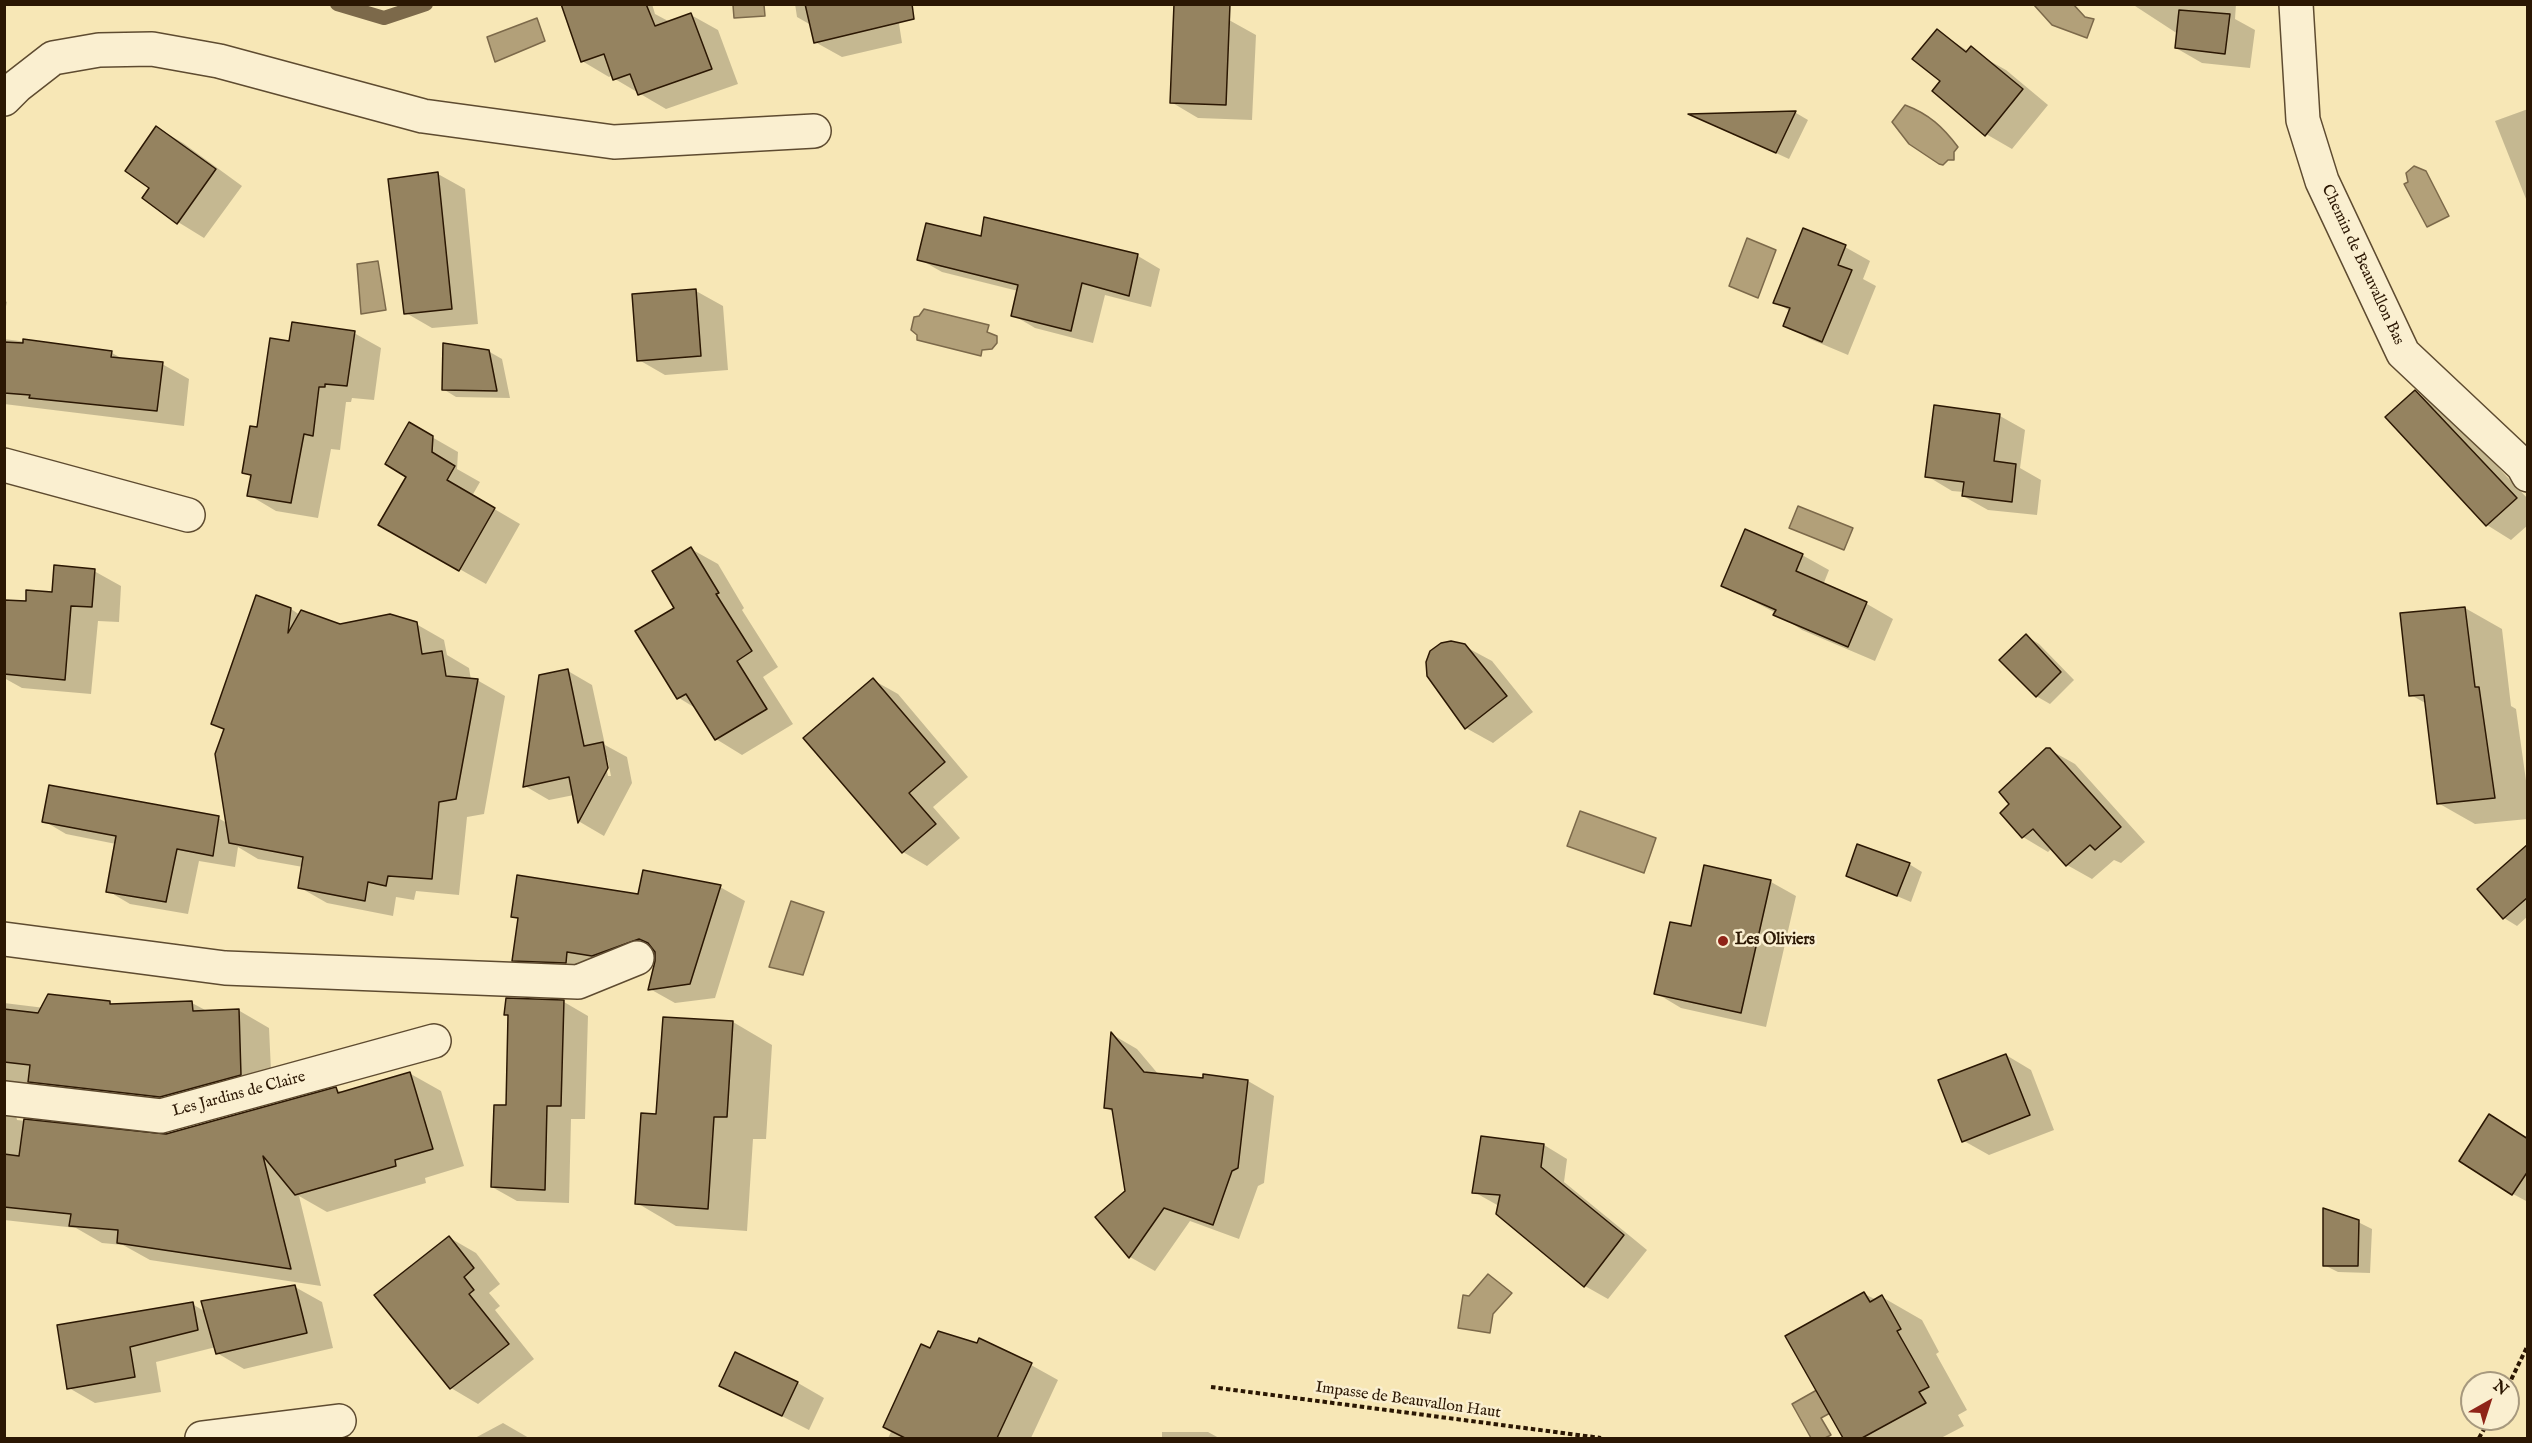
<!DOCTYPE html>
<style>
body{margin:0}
#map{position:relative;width:2532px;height:1443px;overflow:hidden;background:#f7e7b6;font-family:"IM FELL English",serif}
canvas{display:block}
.frame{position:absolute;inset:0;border:6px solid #2b1703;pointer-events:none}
.north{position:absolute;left:2460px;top:1371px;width:60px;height:60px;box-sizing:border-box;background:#faefd0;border:2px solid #a7997e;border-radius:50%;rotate:39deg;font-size:16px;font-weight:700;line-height:24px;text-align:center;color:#2b1703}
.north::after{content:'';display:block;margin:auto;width:21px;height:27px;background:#8f2418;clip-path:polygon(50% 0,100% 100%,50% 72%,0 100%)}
</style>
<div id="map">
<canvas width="2532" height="1443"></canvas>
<div class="frame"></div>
<div class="north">N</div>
</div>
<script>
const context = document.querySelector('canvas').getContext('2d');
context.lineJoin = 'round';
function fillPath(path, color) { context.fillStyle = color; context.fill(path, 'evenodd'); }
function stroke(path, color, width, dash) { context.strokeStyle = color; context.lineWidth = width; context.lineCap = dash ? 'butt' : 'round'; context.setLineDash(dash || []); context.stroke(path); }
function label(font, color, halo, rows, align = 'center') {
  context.font = font + ' "IM FELL English",serif'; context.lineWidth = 5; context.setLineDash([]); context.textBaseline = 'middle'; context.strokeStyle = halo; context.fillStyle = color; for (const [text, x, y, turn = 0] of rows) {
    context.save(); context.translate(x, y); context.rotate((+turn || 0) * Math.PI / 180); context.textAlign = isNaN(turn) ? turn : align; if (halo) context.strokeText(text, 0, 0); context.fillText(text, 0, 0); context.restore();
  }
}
const water = new Path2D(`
 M733,5H764L765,16L734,18Z
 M2034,5H2074L2085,17L2094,19L2087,38L2052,25Z
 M537,18L545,41L495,62L487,37Z
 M1905,105C1929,114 1943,127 1958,147L1954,152V160H1948L1943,165L1939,164L1909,144L1892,122Z
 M2414,166L2426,171L2449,216L2427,227L2404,184L2408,182L2406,173Z
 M1747,238L1776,250L1758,298L1729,286Z
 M378,261L386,310L361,314L357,264Z
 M924,309L989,325L987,332L997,336V343L992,349L982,350L981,356L917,340V335L911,330L914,317L919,316Z
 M1798,506L1853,528L1844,550L1789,528Z
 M1580,811L1656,838L1644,873L1567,846Z
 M791,901L824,912L803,975L769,967Z
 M1488,1274L1512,1293L1493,1314L1490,1333L1458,1328L1463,1295L1469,1296Z
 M1838,1378L1852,1401L1821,1418L1831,1435L1825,1438H1811L1792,1404Z`);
fillPath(water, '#b2a079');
stroke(water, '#7c694a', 1.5);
fillPath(new Path2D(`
 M562,4H652L655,14L670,22L691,15L718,30L738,84L666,109L615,79L613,75L609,77L582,61Z
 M795,4H896L902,43L842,57L815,42L811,25L797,17Z
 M2132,4H2236L2235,19L2255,30L2250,68L2202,63L2176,48L2178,34Z
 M1229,20L1256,35L1252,120L1198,118L1171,102Z
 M1937,31L1974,55H1979L2006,70L2048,105L2012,149L1986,134L1942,81Z
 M2528,109V204L2495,121Z
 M1796,113L1808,120L1789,159L1693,115Z
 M157,128L183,143L242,186L204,238L178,222L151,187Z
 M438,174L465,189L478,324L432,328L406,313Z
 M986,219L1138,256L1160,269L1151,307L1105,295L1093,343L1035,328L1013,315L1018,291L942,272L919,259L982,237Z
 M1845,247L1870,261L1863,279L1876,286L1848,355L1810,339L1785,325L1790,311L1775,302Z
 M696,291L723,306L728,370L665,375L639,360Z
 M4,300L7,302L4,315Z
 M354,333L381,348L374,400L352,398L351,402H346L340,450L331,449L318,518L276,511L249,495L252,477L244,472L290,343Z
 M4,339L112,353L123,359L162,364L189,379L184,426L4,404Z
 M488,351L502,359L510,398L456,397L443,389Z
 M2415,392L2440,406L2528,499V525L2511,540L2487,525Z
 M2000,416L2025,430L2020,468L2041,480L2037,515L1988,510L1963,496L1964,492L1952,491L1927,476Z
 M409,424L458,452L457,469L480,482L472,496L520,524L486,584L380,524L408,476Z
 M691,549L718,564L744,608L742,610L778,667L763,677L793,724L742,755L716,739L697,709L679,698L637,632L676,608Z
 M1802,555L1829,570L1823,585L1867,604L1893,619L1875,661L1802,630L1776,613L1722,585Z
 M94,571L121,586L119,622L98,621L91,694L22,688L4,678V601L27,603L54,593Z
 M2465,608L2502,629L2511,706L2516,709L2528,795V819L2475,824L2438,803L2427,704L2411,695Z
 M291,609L300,615L340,626L416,624L444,640L447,655L469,668L471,680H477L505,696L484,814L467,817L459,895L416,891L414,900L396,897L393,916L327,903L299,887L303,867L258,859L238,847L235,867L199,861L188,914L130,904L108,891L116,844L66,834L44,821L218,818L227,823L225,730L212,723Z
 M2026,636L2039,644L2074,680L2050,704L2036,696Z
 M1464,646L1492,661L1533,712L1493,743L1466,728Z
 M568,671L592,685L605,745L627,757L632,783L604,836L580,822L574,795L549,800L525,786ZM604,757H607L611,776H608Z
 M873,680L898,694L968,777L933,807L960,838L927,866L903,852Z
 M2050,750L2075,764L2145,842L2121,863L2114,860L2092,879L2067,865L2052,848L2048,852L2023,837L2002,813L2011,804Z
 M1909,864L1922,872L1911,902L1847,875Z
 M2528,875V916L2517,926L2504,918L2479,889Z
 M1771,882L1796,896L1766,1027L1681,1008L1656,993L1692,928Z
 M720,887L745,901L715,998L675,1003L650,989L656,954L618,970L539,974L514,960L520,920L512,916ZM634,935L652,945V948L633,937Z
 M564,1002L588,1016L585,1119H571L569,1203L517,1201L492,1187L507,1107L510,1017L505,1014Z
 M4,1003L53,1009L109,1003L115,1006L192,1003L207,1011L238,1010L269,1028L272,1092L16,1115L17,1120L166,1136L336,1089L343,1093L409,1073L441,1091L464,1166L425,1178L426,1183L327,1212L299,1196L321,1286L150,1260L123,1245L102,1243L76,1228L4,1220Z
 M664,1018L733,1022L772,1045L766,1139H753L747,1231L676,1226L637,1203L657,1116Z
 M1113,1035L1137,1049L1159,1075L1204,1080V1076L1248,1081L1274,1096L1264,1183L1258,1186L1239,1239L1190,1221L1155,1271L1130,1257L1127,1192L1114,1112L1106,1108Z
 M2006,1055L2031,1070L2054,1130L1989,1155L1964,1141Z
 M2490,1116L2528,1138V1202L2513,1194Z
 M1544,1145L1567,1159L1564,1182L1647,1250L1608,1299L1585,1286L1499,1206L1474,1192Z
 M2358,1222L2372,1229L2370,1273L2338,1272L2324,1265Z
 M450,1238L476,1253L500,1284L489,1293L500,1306L495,1310L534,1359L478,1404L451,1388L376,1296Z
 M295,1287L322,1302L333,1348L244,1369L217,1353L216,1347L156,1362L161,1392L95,1403L69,1388L192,1304L206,1312Z
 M1864,1294L1877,1300L1882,1297L1922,1320L1939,1352L1936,1354L1967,1410L1958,1415L1964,1426L1941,1438H1845L1787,1336Z
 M1031,1365L1058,1380L1031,1438H888L892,1430Z
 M798,1383L824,1398L809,1430L721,1385Z
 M503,1423L529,1438H475Z
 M1162,1432H1208L1219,1438H1162Z`), '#0003');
stroke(new Path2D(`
 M337,4L384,18L426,4`), '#7c694a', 14);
const building = new Path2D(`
 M561,4H646L655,26L691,13L712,69L638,95L630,74L613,80L604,54L581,62Z
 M805,4H912L914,19L814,43Z
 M1174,4H1230L1226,105L1170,103Z
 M2179,10L2230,14L2225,54L2175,48Z
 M1937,29L1966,52L1971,46L2023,89L1985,136L1932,91L1940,81L1912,59Z
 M1796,111L1776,153L1688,114Z
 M156,126L216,169L177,224L142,198L149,188L125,171Z
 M438,172L452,309L404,314L388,179Z
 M984,217L1138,254L1129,296L1082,283L1071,331L1011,316L1018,285L917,260L926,223L981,236Z
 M1803,228L1846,245L1838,265L1852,270L1822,342L1783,326L1790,308L1773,303Z
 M696,289L701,356L637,361L632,294Z
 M292,322L355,331L347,386L325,384V387H319L313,436L304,434L291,503L247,496L251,475L242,473L250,426L257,427L270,338L289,341Z
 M23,339L112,351L111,357L163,362L157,411L29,398L30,395L4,393V342L23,343Z
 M443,343L489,350L497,391L442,390Z
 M2415,390L2517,498L2486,526L2385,417Z
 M1934,405L2000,414L1994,461L2016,464L2012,502L1962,496L1964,482L1925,477Z
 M409,422L433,436L432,452L455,466L447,480L495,508L459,571L378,525L406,477L385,464Z
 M1745,529L1803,554L1796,571L1867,602L1848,647L1773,615L1776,610L1721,586Z
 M691,547L719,593L716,594L752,651L737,661L767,709L715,740L686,694L677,699L635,631L674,608L652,571Z
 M54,565L95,569L92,607L71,606L65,680L4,674V600L26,601V590L52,592Z
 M256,595L291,608L288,633L301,610L340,624L390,614L417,622L422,654L442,651L446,676L478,679L456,799L439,802L432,879L388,876L386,886L368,882L365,901L298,888L303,857L229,843L215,754L224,729L211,724Z
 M2465,607L2475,687H2479L2495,798L2437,804L2424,695L2409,696L2400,613Z
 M2026,634L2061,672L2036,697L1999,660Z
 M1451,641L1465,644L1507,696L1465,729L1427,676L1426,662L1430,651L1441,643Z
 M568,669L584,746L603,742L608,768L578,823L569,777L523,787L539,675Z
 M873,678L945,762L909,793L936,824L902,853L803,738Z
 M2046,748H2050L2121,827L2095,850L2090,845L2066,866L2033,829L2022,838L2000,813L2009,804L1999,792Z
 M49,785L219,816L213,856L177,849L166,902L106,892L116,836L42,822Z
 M1857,844L1910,863L1897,896L1846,876Z
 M2528,844V897L2503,919L2477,889Z
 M1704,865L1771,880L1741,1013L1654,994L1670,922L1691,926Z
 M643,870L721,885L690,984L648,990L655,961V952L648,943L639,939L592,956L567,952L566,963L512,961L518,918L511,917L517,875L638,894Z
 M48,994L110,1001V1004L192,1001L193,1011L239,1009L241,1075L160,1097L28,1082L30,1065L4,1062V1009L38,1013Z
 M506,998L564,1000L561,1106H547L545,1190L491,1187L494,1105H506L508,1015H504Z
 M663,1017L733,1021L727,1117H714L708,1209L635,1204L641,1113L656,1114Z
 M1111,1032L1144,1072L1203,1078V1074L1248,1080L1238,1168L1232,1171L1213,1225L1164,1208L1129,1258L1095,1217L1125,1191L1112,1109L1104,1108Z
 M2006,1054L2030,1115L1962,1142L1938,1080Z
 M410,1072L433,1149L395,1160L396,1166L295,1195L263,1156L291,1269L117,1243L118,1230L69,1226L71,1214L4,1207V1154L19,1156L24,1119L166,1134L336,1087L338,1093Z
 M2489,1114L2528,1139V1171L2512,1195L2459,1161Z
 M1481,1136L1544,1144L1541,1167L1624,1235L1584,1287L1496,1214L1500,1195L1472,1193Z
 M2323,1208L2359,1220L2358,1266H2323Z
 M449,1236L474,1268L464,1277L474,1290L469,1294L509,1344L450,1389L374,1295Z
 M295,1285L307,1333L216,1354L201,1301Z
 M1864,1292L1870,1302L1882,1295L1901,1329L1897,1331L1929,1387L1919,1392L1926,1403L1862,1438H1843L1785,1336Z
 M193,1302L198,1330L130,1347L135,1377L67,1389L57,1325Z
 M938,1331L977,1343L979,1338L1032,1363L997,1438H905L883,1427L921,1344L930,1348Z
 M735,1352L798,1382L782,1416L719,1386Z`);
fillPath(building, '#958360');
stroke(building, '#2b1703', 1.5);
const minor = new Path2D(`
 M2296,4L2303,120L2322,181L2403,353L2523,466L2528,475
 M4,99L17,86L53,58L99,50L152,49L219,61L423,116L614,142L814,131
 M4,465L188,515
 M4,939L225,968L578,982L637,958
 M4,1098L161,1116L434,1041
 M202,1438L339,1421`);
stroke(minor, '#5e4b30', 36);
stroke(new Path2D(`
 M2508,1386L2528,1345
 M1211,1387L1601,1438
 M2479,1438L2490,1419`), '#2b1703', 4, [4.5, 3]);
stroke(minor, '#faefd0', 33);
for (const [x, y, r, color] of [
 [1723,941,6,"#8f2418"]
]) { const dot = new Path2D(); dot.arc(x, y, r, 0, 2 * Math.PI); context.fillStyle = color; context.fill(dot); stroke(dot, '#faefd0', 2); }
label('16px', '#2b1703', '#faefd0', [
 ["Chemin de Beauvallon Bas",2362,265,65],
 ["Les Jardins de Claire",239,1095,-15],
 ["Impasse de Beauvallon Haut",1408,1401,8]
]);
label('bold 16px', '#2b1703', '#faefd0', [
 ["Les Oliviers",1735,941]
], 'left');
</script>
